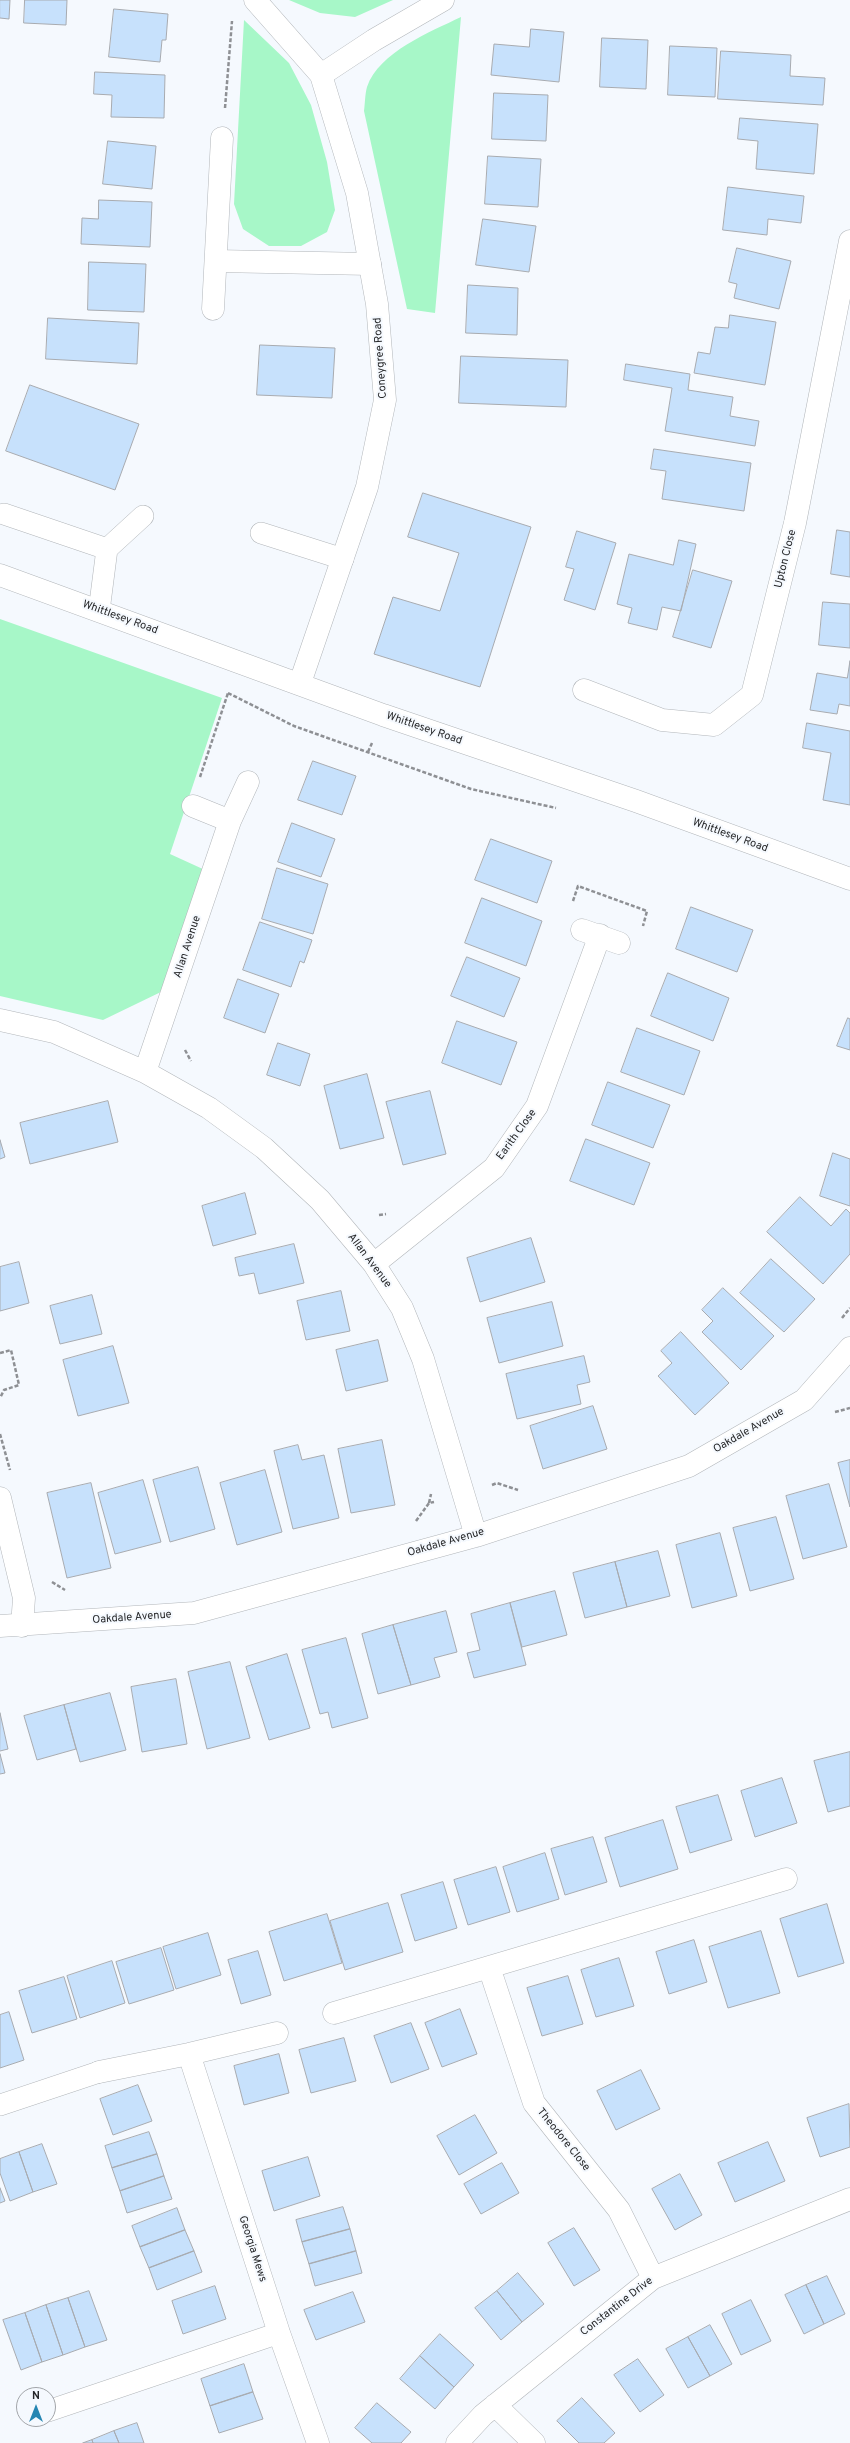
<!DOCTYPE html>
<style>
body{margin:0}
#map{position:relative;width:850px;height:2443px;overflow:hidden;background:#f5f9fe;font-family:Overpass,sans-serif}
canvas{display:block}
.north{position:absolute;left:16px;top:2387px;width:40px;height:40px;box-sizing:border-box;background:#f5f9fe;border:1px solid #a2a5a9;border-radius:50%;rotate:0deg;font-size:11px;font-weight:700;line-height:16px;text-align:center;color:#262729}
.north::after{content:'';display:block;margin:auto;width:14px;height:18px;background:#2686b2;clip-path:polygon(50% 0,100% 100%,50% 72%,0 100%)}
</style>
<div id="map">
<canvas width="850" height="2443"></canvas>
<div class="north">N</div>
</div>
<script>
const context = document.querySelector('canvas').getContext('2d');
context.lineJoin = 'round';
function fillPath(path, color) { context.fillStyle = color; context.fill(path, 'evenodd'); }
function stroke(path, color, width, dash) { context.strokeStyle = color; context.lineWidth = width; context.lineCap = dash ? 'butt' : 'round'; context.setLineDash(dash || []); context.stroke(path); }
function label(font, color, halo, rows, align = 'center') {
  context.font = font + ' Overpass,sans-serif'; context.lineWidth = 4; context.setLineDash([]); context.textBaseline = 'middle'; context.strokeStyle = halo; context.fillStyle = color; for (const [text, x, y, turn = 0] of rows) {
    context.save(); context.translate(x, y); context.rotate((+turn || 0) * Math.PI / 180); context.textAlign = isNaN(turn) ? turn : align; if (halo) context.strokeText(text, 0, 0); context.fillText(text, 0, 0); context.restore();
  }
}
fillPath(new Path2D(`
 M289,0H393L355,17L320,13Z
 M461,17L435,313L407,309L364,111C365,104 365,94 367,87C379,52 430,32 461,17Z
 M244,20L289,63L311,105L327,162L335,210L327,232L301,246H269L243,229L234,204Z
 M0,619L222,698L170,854L205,870L165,990L103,1020L0,996Z`), '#a7f7c8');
const building = new Path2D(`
 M0,0H10L9,19L0,18Z
 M25,0H67L66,25L24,23Z
 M114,9L168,14L166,40H162L160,62L109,57Z
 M531,29L564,32L559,82L491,75L494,44L529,47Z
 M602,38L648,40L646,89L600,87Z
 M670,46L717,48L715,97L668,95Z
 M721,51L791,55L790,76L825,78L823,105L718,99Z
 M95,72L165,75L164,118L111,117L112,95L94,94Z
 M494,93L548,95L546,141L492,139Z
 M740,118L818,124L814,174L756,169L758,141L738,139Z
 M108,141L156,146L152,189L103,184Z
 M488,156L541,159L538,207L485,204Z
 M728,187L804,196L801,223L768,219L767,235L723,230Z
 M99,200L152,202L150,247L81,244L82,218L98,219Z
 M483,219L536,226L529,272L476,265Z
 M737,248L791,261L779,309L734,298L737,284L729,282Z
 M89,262L146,264L144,312L88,310Z
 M468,285L518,288L517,335L466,333Z
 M730,315L776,322L765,385L694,373L698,352L710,354L715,327L728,328Z
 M48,318L139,323L137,364L46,359Z
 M260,345L335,348L332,398L257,395Z
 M461,356L568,360L566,407L459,403Z
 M626,364L690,374L688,390L733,397L730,416L759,421L755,446L665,431L672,388L624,380Z
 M30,385L139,424L115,490L6,451Z
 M654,449L751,463L744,511L662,499L666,471L651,469Z
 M423,493L531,527L480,687L374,654L393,597L440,611L459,553L408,537Z
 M837,530L850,532V577L831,574Z
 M577,531L616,543L595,610L564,600L574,569L566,567Z
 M679,540L696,544L681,611L662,607L657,630L628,623L632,608L617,604L629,554L673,565Z
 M693,570L732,581L711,648L673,637Z
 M823,602L850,604V648L819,645Z
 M850,661V706L839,704L837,714L810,710L817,673L847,678Z
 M807,723L850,731V805L823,800L831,753L803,748Z
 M313,761L356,776L342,815L298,800Z
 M292,823L335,839L321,877L278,862Z
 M491,839L552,861L537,903L475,880Z
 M277,868L328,884L313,934L262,919Z
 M482,898L542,921L526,966L465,943Z
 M691,907L753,930L737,972L676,949Z
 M260,922L312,940L304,963L300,961L291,987L243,970Z
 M467,957L520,978L504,1017L451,996Z
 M668,973L729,998L713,1041L651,1016Z
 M238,979L279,994L265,1033L224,1018Z
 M848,1018L850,1019V1050L837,1046Z
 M457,1021L517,1042L501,1085L442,1063Z
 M637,1028L700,1051L684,1095L621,1072Z
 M278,1043L310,1054L300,1086L267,1075Z
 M367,1074L384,1138L340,1149L324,1086Z
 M608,1082L670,1105L653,1148L592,1125Z
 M430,1091L446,1154L403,1165L386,1102Z
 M108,1101L118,1142L30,1164L20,1123Z
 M586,1139L650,1163L634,1205L570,1181Z
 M0,1140L5,1157L0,1159Z
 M833,1153L850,1159V1206L820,1196Z
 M245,1193L256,1234L213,1246L202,1206Z
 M800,1197L831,1226L846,1209L850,1213V1254L823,1284L767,1232Z
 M531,1238L545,1282L480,1302L467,1258Z
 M294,1244L304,1283L259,1294L254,1273L239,1276L235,1258Z
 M771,1259L815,1299L784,1332L740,1293Z
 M19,1262L29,1303L0,1311V1267Z
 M723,1288L774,1336L741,1370L702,1332L713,1321L702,1310Z
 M341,1291L350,1331L306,1340L297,1301Z
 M92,1295L102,1334L60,1344L50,1306Z
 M552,1302L563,1346L499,1363L487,1318Z
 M681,1332L729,1383L695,1415L658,1376L672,1363L661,1351Z
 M378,1340L388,1381L346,1391L336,1350Z
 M113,1346L129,1403L78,1416L63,1360Z
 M584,1356L590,1382L577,1385L581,1404L517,1419L506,1374Z
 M593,1406L607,1449L543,1469L530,1426Z
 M382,1440L395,1505L351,1513L338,1449Z
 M298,1445L302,1460L324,1455L339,1518L293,1529L274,1451Z
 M850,1460V1507L838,1463Z
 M198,1467L215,1529L170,1542L153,1480Z
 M265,1470L282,1532L237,1545L220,1483Z
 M143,1480L161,1542L115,1554L98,1493Z
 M91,1483L111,1568L67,1578L47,1493Z
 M829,1484L847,1547L803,1559L786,1496Z
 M776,1517L794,1579L750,1591L733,1528Z
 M720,1533L737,1596L692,1608L676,1545Z
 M658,1551L670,1596L627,1607L615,1562Z
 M615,1562L627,1607L585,1618L573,1573Z
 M555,1591L567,1635L522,1647L510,1603Z
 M510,1603L526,1665L474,1678L467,1653L480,1650L471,1614Z
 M446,1611L457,1652L434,1658L440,1677L411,1685L393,1625Z
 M393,1625L411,1685L378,1694L362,1634Z
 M346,1638L368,1718L332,1728L328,1712L320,1714L302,1650Z
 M287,1654L310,1728L269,1740L246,1667Z
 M230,1662L250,1738L207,1749L188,1672Z
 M176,1679L187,1744L142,1752L131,1687Z
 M110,1693L126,1750L80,1762L64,1705Z
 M64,1705L76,1749L37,1760L24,1716Z
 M0,1713L8,1749L0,1751Z
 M850,1752V1806L828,1812L814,1761Z
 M0,1754L5,1773L0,1774Z
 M782,1778L797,1823L755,1837L741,1791Z
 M718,1795L732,1840L690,1853L676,1807Z
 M663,1820L678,1869L620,1887L605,1838Z
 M593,1837L607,1882L565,1895L551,1849Z
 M545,1853L559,1899L517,1912L503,1867Z
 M496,1867L510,1912L468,1925L454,1880Z
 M443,1882L457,1928L415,1941L401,1895Z
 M388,1903L403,1952L345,1970L330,1921Z
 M827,1904L844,1963L798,1977L780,1919Z
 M327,1914L342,1963L284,1981L269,1932Z
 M761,1931L780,1993L728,2008L709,1947Z
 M208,1933L221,1975L176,1989L163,1947Z
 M694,1940L707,1982L669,1994L656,1952Z
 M161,1948L174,1990L129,2004L116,1962Z
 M258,1951L271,1995L241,2004L228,1960Z
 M619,1958L634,2006L596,2017L581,1970Z
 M112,1961L125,2003L80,2018L67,1976Z
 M568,1976L583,2024L542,2036L527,1988Z
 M64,1977L77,2019L32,2033L19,1991Z
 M460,2009L477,2054L442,2067L425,2023Z
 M9,2012L24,2060L0,2068V2015Z
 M411,2023L429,2069L391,2083L374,2036Z
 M344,2038L356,2081L311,2093L299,2050Z
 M279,2054L289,2093L244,2105L234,2066Z
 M641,2070L660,2109L616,2130L597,2091Z
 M138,2085L152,2121L113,2135L100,2099Z
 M849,2104L850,2147L820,2157L807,2118Z
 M475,2115L497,2153L459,2175L437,2136Z
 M149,2132L157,2154L112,2168L105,2146Z
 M768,2142L785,2181L735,2202L718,2163Z
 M42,2144L57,2184L33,2192L19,2152Z
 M19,2152L33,2192L10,2201L0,2173V2159Z
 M157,2154L164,2176L120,2191L112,2168Z
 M308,2157L320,2196L274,2211L262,2171Z
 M502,2163L519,2193L481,2214L464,2184Z
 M680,2174L702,2215L675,2230L652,2189Z
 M164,2176L172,2199L127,2213L120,2191Z
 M0,2188L5,2201L0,2203Z
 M343,2207L350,2229L302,2242L296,2220Z
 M177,2208L185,2230L140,2247L132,2226Z
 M574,2228L600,2270L574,2286L548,2243Z
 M350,2229L356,2251L309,2264L302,2242Z
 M185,2230L194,2251L149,2268L140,2247Z
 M194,2251L202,2272L157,2290L149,2268Z
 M356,2251L362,2273L315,2286L309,2264Z
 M518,2273L544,2304L522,2322L497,2291Z
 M827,2276L845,2314L824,2324L806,2285Z
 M806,2285L824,2324L804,2334L785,2295Z
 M215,2286L226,2319L183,2334L172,2301Z
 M89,2291L107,2340L85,2347L68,2298Z
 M497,2291L522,2322L501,2340L475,2308Z
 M353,2292L365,2322L316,2340L304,2310Z
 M68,2298L85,2347L63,2355L46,2305Z
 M751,2300L771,2341L741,2355L722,2314Z
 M46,2305L63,2355L42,2362L25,2313Z
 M25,2313L42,2362L21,2370L3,2320Z
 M710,2325L732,2364L710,2376L688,2337Z
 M440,2334L474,2365L454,2387L420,2356Z
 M688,2337L710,2376L688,2388L666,2349Z
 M420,2356L454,2387L435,2409L400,2379Z
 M638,2359L664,2395L640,2412L614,2375Z
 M244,2364L253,2392L210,2406L201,2379Z
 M253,2392L263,2419L219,2433L210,2406Z
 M582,2398L615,2433L604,2443H579L557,2421Z
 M377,2403L411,2432L401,2443H372L355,2428Z
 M137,2423L144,2443H119L114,2431Z
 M114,2431L119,2443H93L92,2440Z
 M92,2440L93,2443H83Z`);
fillPath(building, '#c7e1fc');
stroke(building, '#a8abb0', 1);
const lane = new Path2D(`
 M4,514L107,549L99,611
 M261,533L343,559
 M107,549L143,516
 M0,2105L99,2072
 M48,2411L279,2333`);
const street = new Path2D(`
 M321,75L374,40L443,0
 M216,261L370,264
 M213,309L222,138
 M584,690L662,720L714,725L752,695L795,523L850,241
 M193,806L230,821
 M582,930L619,943
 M0,1020L54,1032L145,1072L209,1108L264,1148L320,1200L374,1264L402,1308L423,1359L476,1536
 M145,1072L230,821L248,782
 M374,1264L494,1168L537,1106L600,935
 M0,1498L24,1598L22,1626
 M0,1626L194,1613L476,1536L689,1466L804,1400L850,1348
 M489,1967L534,2103L619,2210L653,2278
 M334,2013L786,1879
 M189,2054L279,2333L318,2443
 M99,2072L189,2054L277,2033
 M495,2405L534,2443
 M457,2443L483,2415L653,2278L850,2199`);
const secondary = new Path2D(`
 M255,0L321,75L357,193L377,304L385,400L367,487L300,683
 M0,575L383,715L636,801L850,879`);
stroke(lane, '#b2b6ba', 22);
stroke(street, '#b2b6ba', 23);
stroke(secondary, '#b2b6ba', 23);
stroke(new Path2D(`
 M225,108L232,21
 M228,693L294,726L471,789L556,808
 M368,752L372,743
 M200,777L228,693
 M573,901L578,886L647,911L643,926
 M185,1050L191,1061
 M379,1215L386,1214
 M842,1318L850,1308
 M0,1353L11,1350L19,1385L4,1390L0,1398
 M835,1412L850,1408
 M0,1434L10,1470
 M492,1485L497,1483L518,1490
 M429,1503L431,1494
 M416,1521L429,1503L434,1502
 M52,1582L65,1590`), '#8e9094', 2.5, [4, 2]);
stroke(lane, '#fff', 21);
stroke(street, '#fff', 22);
stroke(secondary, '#fff', 22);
label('11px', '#262729', '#f5f9fe', [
 ["Coneygree Road",381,358,-94],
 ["Upton Close",786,559,-76],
 ["Whittlesey Road",120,618,20],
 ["Whittlesey Road",424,729,19],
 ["Whittlesey Road",730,836,20],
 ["Allan Avenue",188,947,-72],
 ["Earith Close",517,1135,-54],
 ["Allan Avenue",369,1261,53],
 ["Oakdale Avenue",749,1431,-30],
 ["Oakdale Avenue",446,1543,-16],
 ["Oakdale Avenue",132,1618,-4],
 ["Theodore Close",563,2140,51],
 ["Georgia Mews",252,2249,72],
 ["Constantine Drive",617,2307,-38]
]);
</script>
